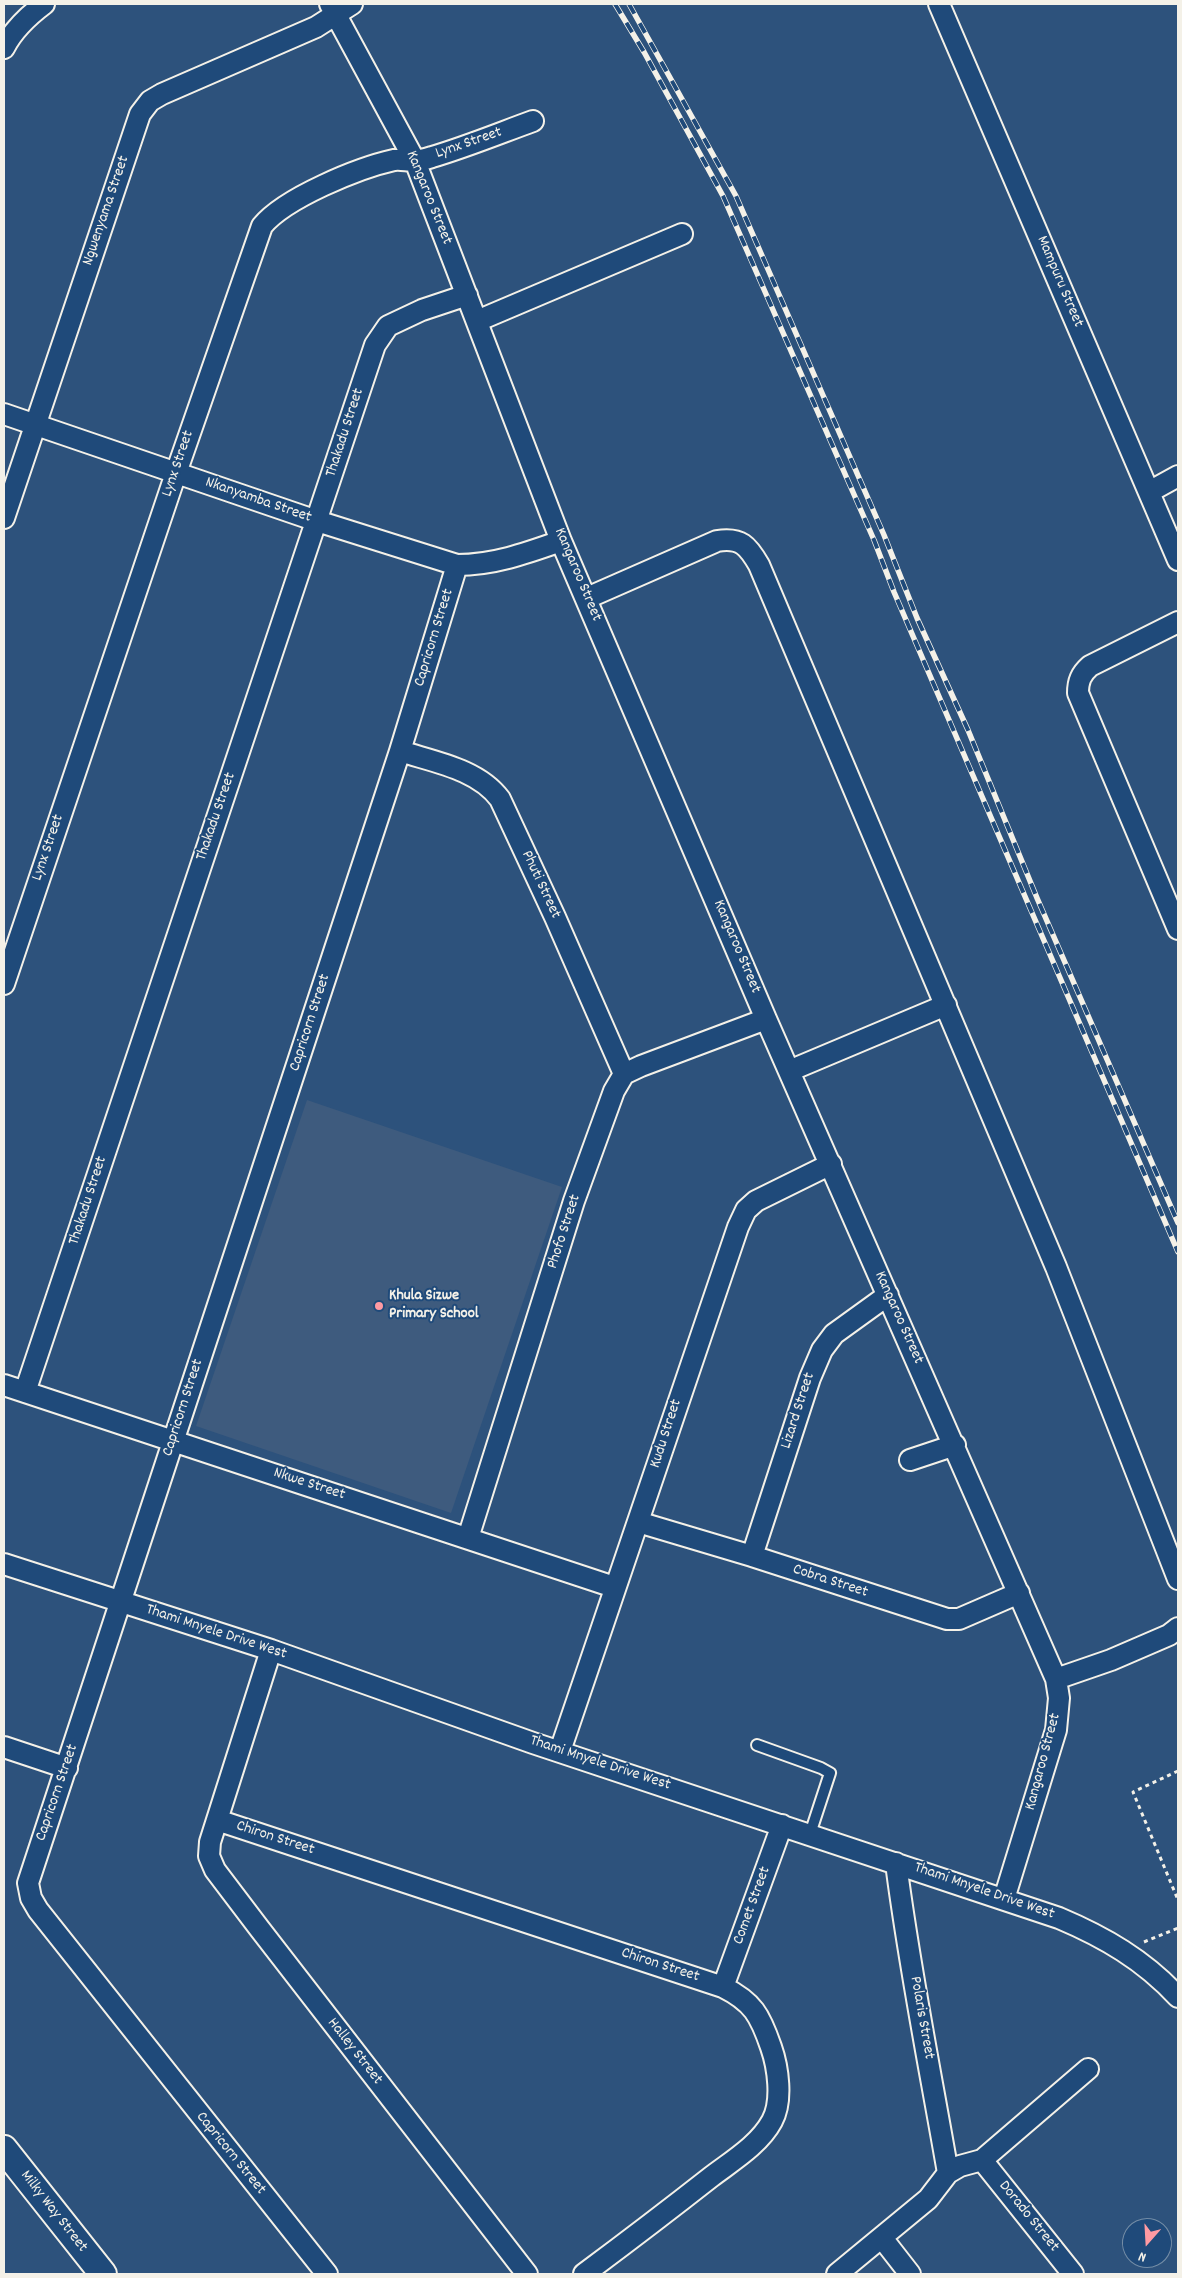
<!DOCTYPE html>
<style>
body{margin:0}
#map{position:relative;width:1182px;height:2278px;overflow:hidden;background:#2d527c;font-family:Dekko,sans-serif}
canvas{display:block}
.frame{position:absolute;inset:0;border:5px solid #f4f1e8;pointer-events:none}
.north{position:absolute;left:1122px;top:2218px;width:50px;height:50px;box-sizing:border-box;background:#1f4a7a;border:1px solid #748da6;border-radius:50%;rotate:199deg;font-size:14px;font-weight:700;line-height:20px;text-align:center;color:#f4f1e8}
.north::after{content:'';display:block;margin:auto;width:18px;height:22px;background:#ff9aa2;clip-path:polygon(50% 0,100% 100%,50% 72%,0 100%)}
</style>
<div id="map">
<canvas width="1182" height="2278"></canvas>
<div class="frame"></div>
<div class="north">N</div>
</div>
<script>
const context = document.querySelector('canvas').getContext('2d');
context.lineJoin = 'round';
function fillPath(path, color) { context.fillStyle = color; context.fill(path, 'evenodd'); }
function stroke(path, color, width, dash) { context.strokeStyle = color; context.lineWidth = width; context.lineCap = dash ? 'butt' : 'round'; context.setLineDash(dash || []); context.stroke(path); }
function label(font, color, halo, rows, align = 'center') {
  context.font = font + ' Dekko,sans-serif'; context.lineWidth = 4; context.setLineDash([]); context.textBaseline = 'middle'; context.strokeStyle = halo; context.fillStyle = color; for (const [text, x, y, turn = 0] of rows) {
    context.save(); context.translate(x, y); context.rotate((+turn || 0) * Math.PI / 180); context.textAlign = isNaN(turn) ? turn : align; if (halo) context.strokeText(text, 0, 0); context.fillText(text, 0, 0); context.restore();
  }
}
fillPath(new Path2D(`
 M307,1100L562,1187L451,1513L196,1426Z`), '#3e5b7e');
const service = new Path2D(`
 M757,1745L821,1768L830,1773L810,1834`);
const minor = new Path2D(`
 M330,4L415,161L561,541L766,1019L1056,1679L1059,1698L1056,1730L1004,1899
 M939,4L1178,560
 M4,48C13,30 28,16 44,4
 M477,321L682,234
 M4,414L317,521L457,565C494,565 527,553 561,541
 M1149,492L1178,476
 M4,518L140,114L150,101L162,94L316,27L352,4
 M587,598L717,541C741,537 748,546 759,565L1056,1267L1178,1579
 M1178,622L1090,666C1081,674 1078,681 1078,693L1178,929
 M400,751C434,762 478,769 500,799L555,917L624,1074
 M4,984L176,473L262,226C285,198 358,168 394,160C401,159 407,161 413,161C419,161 426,159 432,157C466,147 500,133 533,121
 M789,1071L946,1005
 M4,1385L614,1587
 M25,1392L375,345L388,326L422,310L467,295
 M910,1460L955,1445
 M638,1522L752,1556L947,1619H959L1019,1593
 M468,1538L574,1201L614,1091L624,1074L641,1066L766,1019
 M752,1556L810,1378L822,1350L834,1334L888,1295
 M4,1564L271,1650L533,1743L1059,1918C1104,1937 1144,1960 1178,1997
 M271,1650L210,1842L209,1856L215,1870L259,1928L527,2274
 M1056,1679L1111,1660L1169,1635L1178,1628
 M4,1747L67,1768
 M560,1751L738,1227L746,1210L756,1201L831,1164
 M217,1820L723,1987C753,2002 760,2015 771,2047C778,2067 783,2101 772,2121C759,2145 732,2161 711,2177C669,2210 627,2242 584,2274
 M896,1863C909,1966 930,2069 948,2173
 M723,1987L782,1825
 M982,2160L1073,2274
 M882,2238L910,2274
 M327,2274L38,1910L31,1898L28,1883L400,751L457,565
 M837,2274L928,2199L948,2173L960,2166L982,2160L1088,2069`);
const tertiary = new Path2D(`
 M4,2149L103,2274`);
stroke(service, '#f4f1e8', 14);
stroke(minor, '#f4f1e8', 24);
stroke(tertiary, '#f4f1e8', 30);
stroke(new Path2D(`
 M1178,1771L1133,1792L1178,1900
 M1144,1942L1178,1928`), '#f4f1e8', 3, [4, 4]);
stroke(service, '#1f4a7a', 10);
stroke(minor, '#1f4a7a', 20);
stroke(tertiary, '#1f4a7a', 26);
const rail = new Path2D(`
 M615,4L644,52L723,196L874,540L894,592L1178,1252
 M629,4L736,196L884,535L917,618L968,730L1037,898L1178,1223`);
stroke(rail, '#f4f1e8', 5.5);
stroke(rail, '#1f4a7a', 4, [11]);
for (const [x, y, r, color] of [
 [379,1306,5,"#ff9aa2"]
]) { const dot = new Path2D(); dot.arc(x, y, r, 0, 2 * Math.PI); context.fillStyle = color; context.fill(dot); stroke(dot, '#1f4a7a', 2); }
label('16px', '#f4f1e8', '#1f4a7a', [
 ["Lynx Street",469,144,-19],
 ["Kangaroo Street",428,198,68],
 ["Ngwenyama Street",107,211,-71],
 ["Mampuru Street",1059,282,67],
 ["Thakadu Street",346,433,-72],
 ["Lynx Street",179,464,-71],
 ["Nkanyamba Street",258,501,19],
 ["Kangaroo Street",577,575,67],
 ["Capricorn Street",435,638,-73],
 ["Thakadu Street",217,817,-71],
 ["Lynx Street",49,848,-71],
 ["Phuti Street",540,885,65],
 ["Kangaroo Street",736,947,67],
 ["Capricorn Street",311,1023,-72],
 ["Thakadu Street",89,1201,-72],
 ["Phofo Street",565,1232,-72],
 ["Kangaroo Street",898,1318,66],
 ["Capricorn Street",184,1408,-72],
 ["Lizard Street",799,1411,-72],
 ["Kudu Street",667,1434,-72],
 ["Nkwe Street",309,1485,18],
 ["Cobra Street",830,1582,18],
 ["Thami Mnyele Drive West",216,1633,18],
 ["Kangaroo Street",1044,1762,-75],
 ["Thami Mnyele Drive West",600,1764,18],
 ["Capricorn Street",58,1793,-71],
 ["Chiron Street",275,1839,18],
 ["Thami Mnyele Drive West",984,1892,19],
 ["Comet Street",753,1906,-70],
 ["Chiron Street",660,1966,18],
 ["Polaris Street",921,2018,80],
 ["Halley Street",354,2052,52],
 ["Capricorn Street",230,2154,51],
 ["Milky Way Street",53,2212,52],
 ["Dorado Street",1028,2217,51]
]);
label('bold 16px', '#f4f1e8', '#1f4a7a', [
 ["Khula Sizwe",389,1297],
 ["Primary School",389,1315]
], 'left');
</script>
